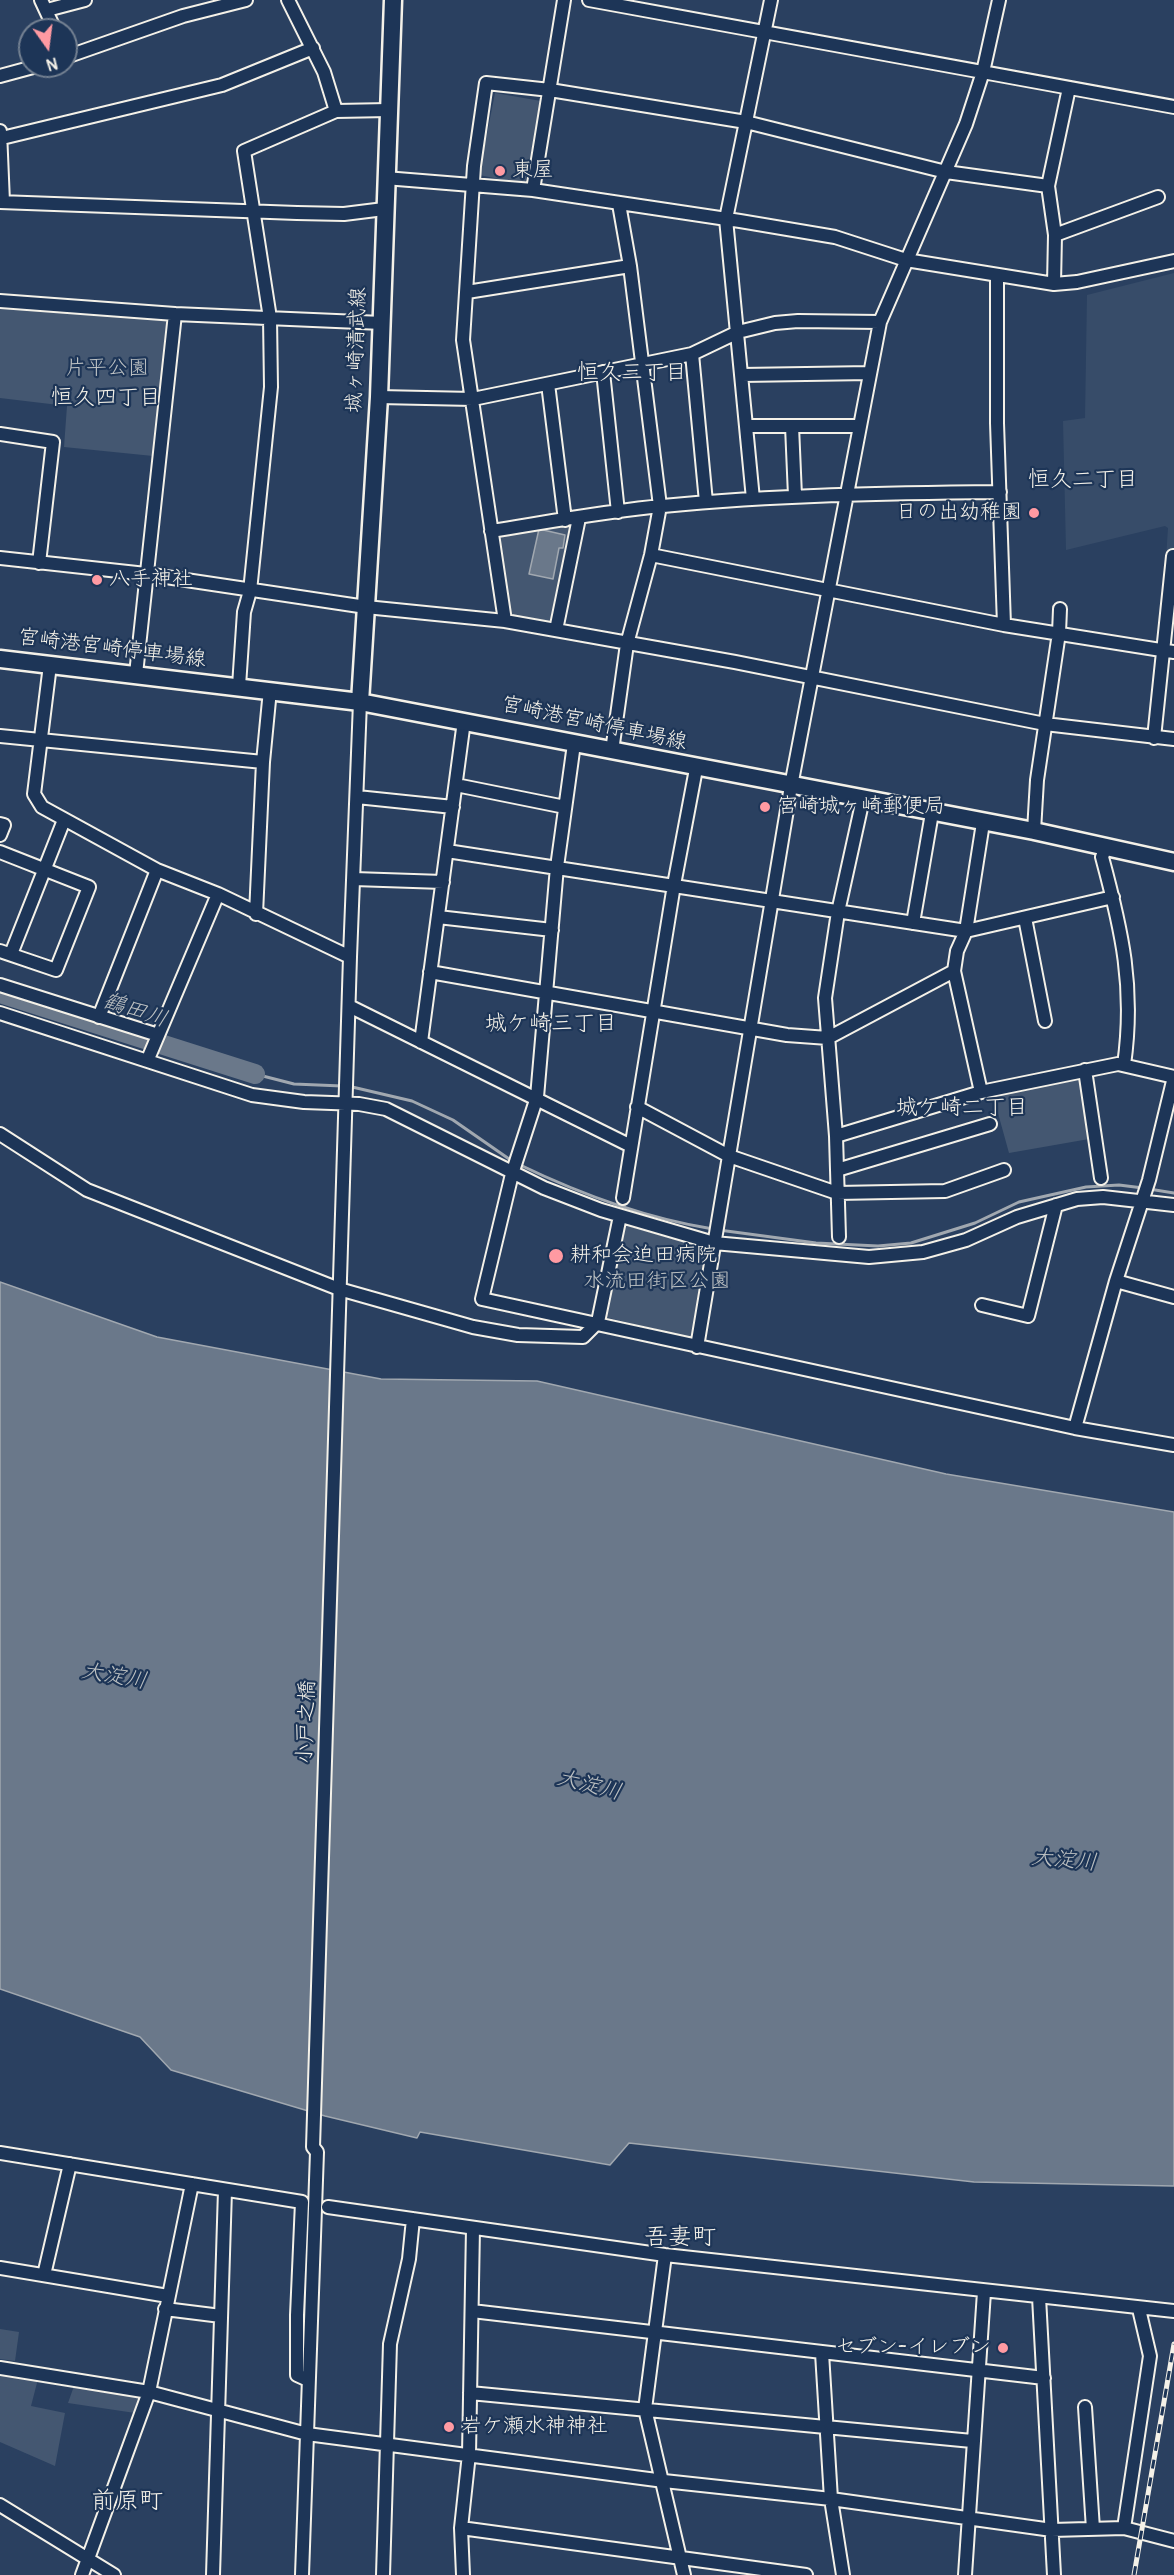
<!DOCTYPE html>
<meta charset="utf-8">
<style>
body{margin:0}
#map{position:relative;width:1174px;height:2575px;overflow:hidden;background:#2a4060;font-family:Pangolin,sans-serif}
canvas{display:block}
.north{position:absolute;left:18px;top:18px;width:60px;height:60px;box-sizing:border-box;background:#1d3557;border:2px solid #738091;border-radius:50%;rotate:166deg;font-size:16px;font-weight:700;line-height:24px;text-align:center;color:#f4f1e8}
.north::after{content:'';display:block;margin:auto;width:21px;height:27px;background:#ff9aa2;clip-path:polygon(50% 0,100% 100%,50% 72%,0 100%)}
</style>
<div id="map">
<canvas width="1174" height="2575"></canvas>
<div class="north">N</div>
</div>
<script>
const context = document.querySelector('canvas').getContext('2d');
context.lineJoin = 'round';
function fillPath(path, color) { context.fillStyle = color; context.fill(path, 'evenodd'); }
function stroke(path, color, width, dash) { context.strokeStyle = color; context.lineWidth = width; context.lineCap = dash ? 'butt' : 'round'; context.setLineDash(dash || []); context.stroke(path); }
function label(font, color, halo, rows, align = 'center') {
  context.font = font + ' Pangolin,"Klee One",sans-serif'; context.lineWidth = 4.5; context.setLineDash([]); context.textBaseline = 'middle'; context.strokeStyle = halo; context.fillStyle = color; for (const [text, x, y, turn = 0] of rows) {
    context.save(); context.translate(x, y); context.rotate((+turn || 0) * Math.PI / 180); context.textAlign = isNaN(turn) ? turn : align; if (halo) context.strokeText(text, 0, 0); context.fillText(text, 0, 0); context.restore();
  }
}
fillPath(new Path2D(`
 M1174,273V572L1165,574L1168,528L1165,526L1066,550L1063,421L1085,418L1087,295Z`), '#374c69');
fillPath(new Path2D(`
 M495,93L541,101L525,184L479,175Z
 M0,308L167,317L153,456L64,447L67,406L0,398Z
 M566,523L572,528L551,623L511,615L499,535Z
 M1080,1080L1089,1139L1009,1153L993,1095Z
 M624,1225L707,1249L692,1338L605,1317Z
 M0,2329L19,2332L15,2361L0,2359Z
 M0,2373L38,2379L31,2406L65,2413L55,2466L0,2442Z
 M74,2386L139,2397L135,2413L68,2403Z`), '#445771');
const water = new Path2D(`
 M539,529L565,535L563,548H559L553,579L529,574Z
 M0,1282L157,1337L381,1379L537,1381L946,1474L1174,1512V2186L974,2182L629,2143L610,2165L420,2132L417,2138L325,2116L171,2070L140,2037L0,1989Z`);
fillPath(water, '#6a788a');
stroke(water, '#a1a8b0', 1.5);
stroke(new Path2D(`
 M255,1074L294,1084L342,1086
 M348,1086L412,1101L453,1120L512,1161
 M518,1164C580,1194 644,1218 713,1229
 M1149,1189L1174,1193
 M719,1230L816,1243L878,1246L911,1243L975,1223L1019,1202L1086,1187L1119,1185L1143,1188`), '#a1a8b0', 3);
stroke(new Path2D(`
 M0,993L255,1074`), '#6a788a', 20);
const minor = new Path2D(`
 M41,0L55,30
 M288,0L324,72L336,111
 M589,0L1174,107
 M47,10L85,0
 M66,57L183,16L246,0
 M0,76L37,66
 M0,131L3,202
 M2,138L222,85L313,48
 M385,178L533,190L740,221L835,237L906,260L1054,284L1077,282L1174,261
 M533,190L564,0
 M0,202L297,213L344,214L384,209
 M1055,235L1158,197
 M997,275V423L1004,625
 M1054,284L1055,235L1048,186L1069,88
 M467,292L630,266
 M0,301L175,314L382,323
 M692,354L706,502
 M603,372L618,512
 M742,375L870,373
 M548,384L565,520
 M379,397L473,399L692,354L738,332L775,323L798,321L880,322
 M746,426H859
 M792,426L795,496
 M0,434L53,442L39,563
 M753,499L726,219L771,0
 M491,531C548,522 606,511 663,506C775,495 887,493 1000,492
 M651,555L1004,625L1174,652
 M0,558L146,574L366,607L505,621L735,662L1045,724L1174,739
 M505,621L463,340L474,166L486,83L550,90L746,122L946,172L1048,186
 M556,630L579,518
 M50,665L34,794L42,807L157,870L218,894L350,957
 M136,674L175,314
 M239,686L244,612L250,591L271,387L270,318L244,151L336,111L389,110
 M0,736L263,762
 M1154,738L1173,556
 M574,744L557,867L537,1097L512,1174L482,1299L1075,1428L1174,1445
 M612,751L627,644L651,555L660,506L630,266L619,204
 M456,785L565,807
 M357,797L453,807
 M0,824L4,825L0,835
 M1034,831L1037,780L1059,633L1060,609
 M1106,846L1102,857C1122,931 1135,988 1124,1065
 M447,851L966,931L1113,897
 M0,852L89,887L56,970L0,951
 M354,879L443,882
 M256,914L263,762L270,690
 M438,917L552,930
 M1025,918L1045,1021
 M913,923L932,813
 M11,954L64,820
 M430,972L787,1035L828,1038L954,971
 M0,985L158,1035
 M349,1006L631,1146
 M0,1013L252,1095L304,1102L359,1104L386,1109L544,1188L601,1210L714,1243L869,1257L923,1252L966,1240L1017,1217L1077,1199L1103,1197L1174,1205
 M99,1017L157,870
 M421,1042L464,721
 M148,1059L218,894
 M1085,1070L1101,1178
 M981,1092L954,971L957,951L966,931L983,823
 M637,1107L729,1156L837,1193L945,1191L1004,1170
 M0,1134L87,1190L339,1289L473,1327L518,1335L583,1337L598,1322L620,1216
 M836,1136L981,1092L1118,1064L1174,1077
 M837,1170L990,1124
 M623,1198L674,885L696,769
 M839,1237L836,1136L825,998L838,912L863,799
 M1116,1281L1174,1297
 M982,1305L1028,1316L1056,1205
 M697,1347L791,786L880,322L966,124L983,72L999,0
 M1075,1428L1116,1281L1149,1180L1174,1077
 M0,2153L302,2202L297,2315V2375L308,2380
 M328,2207L665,2255L1174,2311
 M665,2255L645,2409L684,2575
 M0,2268L168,2296
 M44,2275L70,2164
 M1039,2297L1054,2575
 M165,2309L221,2316
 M472,2311L1044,2378
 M822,2353L831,2499L843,2575
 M0,2368L149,2392L307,2434L664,2481L831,2499L1052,2530L1124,2528L1174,2541
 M470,2393L972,2441
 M1085,2407L1093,2529
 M0,2505L114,2575
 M461,2528L806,2575
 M1124,2528L1150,2356L1139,2309
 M82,2575L149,2392L192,2184
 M213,2575L225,2190
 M302,2575L317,2152L313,2147L350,957L360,702
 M383,2575L390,2344L409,2259L413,2219
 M463,2575L461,2528L469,2454L473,2228
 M965,2575L984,2292`);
const major = new Path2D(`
 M0,659L360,702L1034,831L1174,862
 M360,702L379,397L393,0`);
stroke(minor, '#f4f1e8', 16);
stroke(major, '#f4f1e8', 21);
stroke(minor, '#1d3557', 12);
stroke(major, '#1d3557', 16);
const rail = new Path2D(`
 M1134,2575L1174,2344`);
stroke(rail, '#f4f1e8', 5);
stroke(rail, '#1d3557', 3, [9]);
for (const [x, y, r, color] of [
 [500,171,6,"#ff9aa2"],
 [1034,513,6,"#ff9aa2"],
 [97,580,6,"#ff9aa2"],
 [765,807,6,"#ff9aa2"],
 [556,1256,8,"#ff9aa2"],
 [1003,2348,6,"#ff9aa2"],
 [449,2427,6,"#ff9aa2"]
]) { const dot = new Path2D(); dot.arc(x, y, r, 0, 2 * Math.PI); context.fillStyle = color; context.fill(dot); stroke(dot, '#1d3557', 2); }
label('21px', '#f4f1e8', '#1d3557', [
 ["東屋",512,171],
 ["日の出幼稚園",1022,513,"right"],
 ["八手神社",109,580],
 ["宮崎城ヶ崎郵便局",777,807],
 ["耕和会迫田病院",570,1256],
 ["セブン-イレブン",991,2348,"right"],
 ["岩ケ瀬水神神社",461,2427]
], 'left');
label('21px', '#f4f1e8', '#1d3557', [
 ["城ヶ崎清武線",357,350,-88],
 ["宮崎港宮崎停車場線",112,649,7],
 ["宮崎港宮崎停車場線",594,724,12],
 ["小戸之橋",307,1722,-88]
]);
label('21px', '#bfc3c4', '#1d3557', [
 ["片平公園",107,369],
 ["水流田街区公園",657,1282]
]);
label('22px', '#f4f1e8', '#1d3557', [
 ["恒久三丁目",632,373],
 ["恒久四丁目",106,398],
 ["恒久二丁目",1083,480],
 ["城ケ崎三丁目",551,1024],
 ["城ケ崎二丁目",962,1108]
]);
label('italic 22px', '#bdc1c2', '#1d3557', [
 ["鶴田川",135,1011,18],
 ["大淀川",114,1677,10],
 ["大淀川",589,1786,14],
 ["大淀川",1064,1861,5]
]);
label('24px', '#f4f1e8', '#1d3557', [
 ["吾妻町",680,2238],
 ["前原町",127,2502]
]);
</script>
